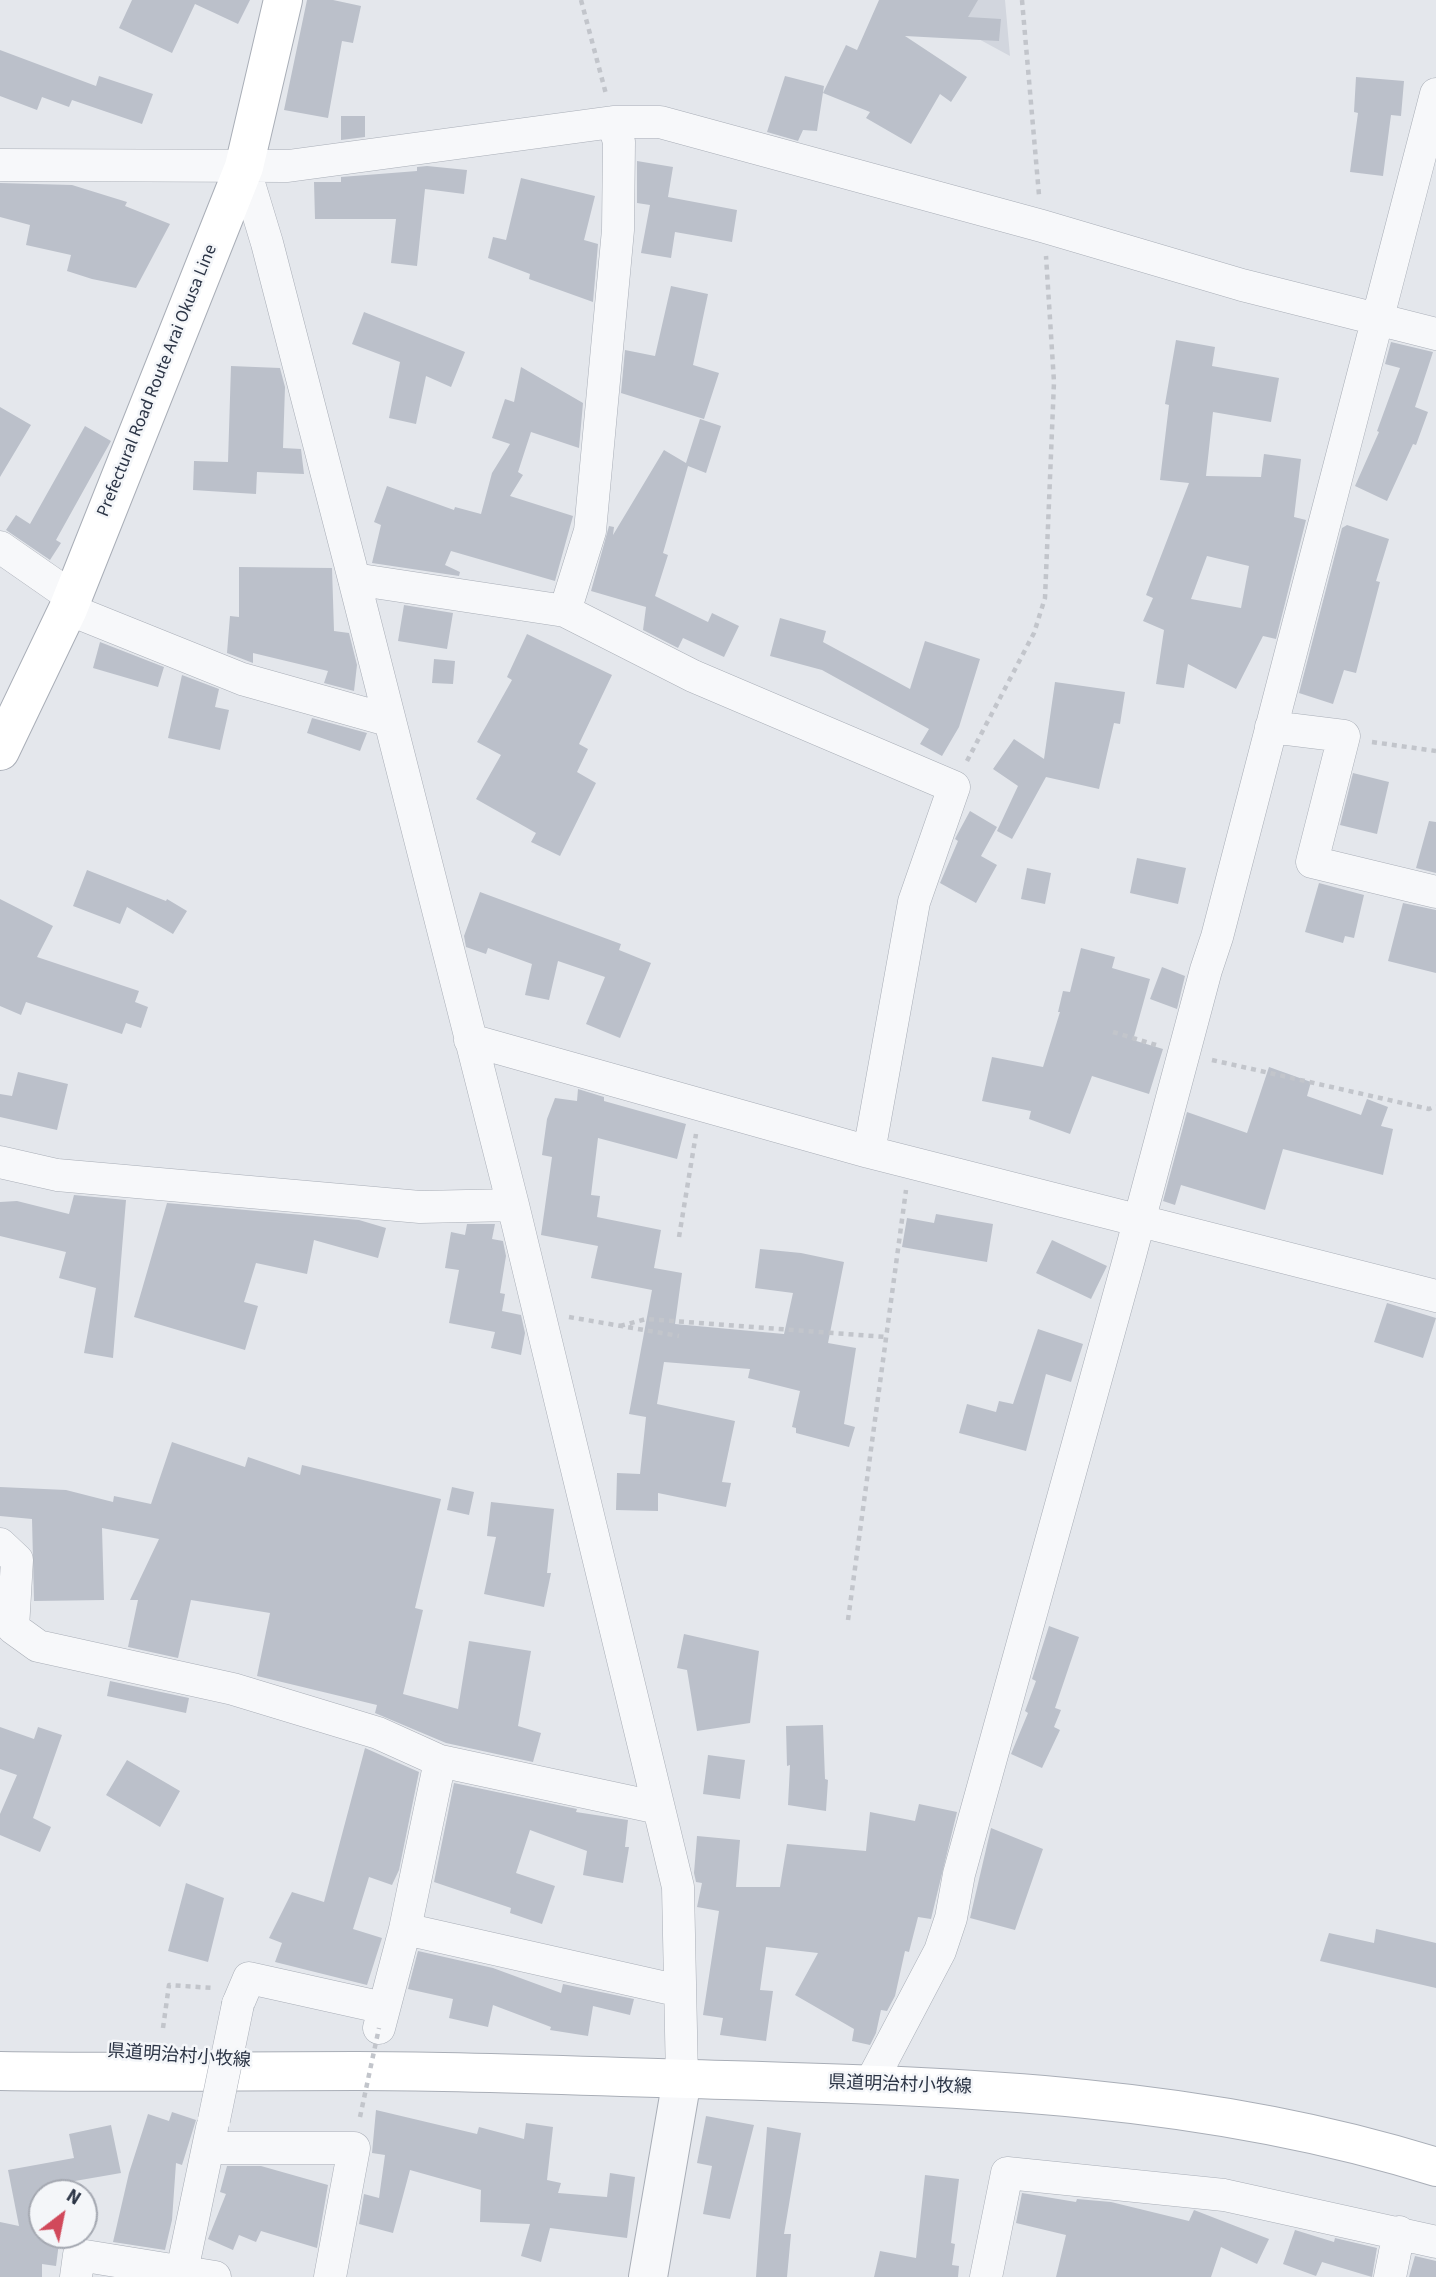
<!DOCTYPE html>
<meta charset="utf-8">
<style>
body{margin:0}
#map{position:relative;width:1436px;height:2277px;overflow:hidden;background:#e4e7ec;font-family:"Source Sans 3",sans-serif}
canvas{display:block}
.north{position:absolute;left:28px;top:2179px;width:70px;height:70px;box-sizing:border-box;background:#f4f6f9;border:2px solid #a4a8b1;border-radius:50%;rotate:32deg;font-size:19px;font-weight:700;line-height:28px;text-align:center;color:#2b3445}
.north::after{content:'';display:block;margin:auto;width:24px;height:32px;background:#d1495b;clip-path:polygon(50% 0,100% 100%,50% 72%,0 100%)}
</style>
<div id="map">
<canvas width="1436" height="2277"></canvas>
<div class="north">N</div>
</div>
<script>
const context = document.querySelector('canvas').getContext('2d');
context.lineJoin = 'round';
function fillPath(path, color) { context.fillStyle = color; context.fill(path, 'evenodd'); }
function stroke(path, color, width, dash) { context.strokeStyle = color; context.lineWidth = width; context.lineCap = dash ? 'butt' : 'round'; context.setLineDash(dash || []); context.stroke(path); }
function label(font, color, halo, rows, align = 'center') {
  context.font = font + ' "Source Sans 3","Noto Sans JP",sans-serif'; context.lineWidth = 5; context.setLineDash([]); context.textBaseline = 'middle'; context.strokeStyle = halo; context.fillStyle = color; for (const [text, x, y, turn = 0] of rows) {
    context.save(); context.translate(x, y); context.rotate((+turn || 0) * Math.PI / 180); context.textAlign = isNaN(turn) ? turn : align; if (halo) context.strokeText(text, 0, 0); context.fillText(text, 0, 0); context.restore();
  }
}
fillPath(new Path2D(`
 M884,0H1005L1010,56L925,10Z`), '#d2d6de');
fillPath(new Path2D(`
 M132,0H250L238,24L195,4L172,53L119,28Z
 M307,0H333L361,6L353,43L342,41L328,118L284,110Z
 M879,0H978L968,17L1001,19L999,41L905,36L967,77L951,102L940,94L911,144L866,118L870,112L823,93L846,45L857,50Z
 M0,50L96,86L99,76L153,94L142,124L72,100L69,107L42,97L37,110L0,96Z
 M785,76L824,86L817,131L803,130L798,141L767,132Z
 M1356,77L1404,81L1401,116L1391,115L1383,176L1350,172L1358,113L1354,112Z
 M341,116H365V137L341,140Z
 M637,161L673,167L668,197L737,210L732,242L675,232L671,258L641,253L650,205L637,203Z
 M427,166L467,170L464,194L425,189L417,266L391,263L396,219H315L314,182H341V177L417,171V167Z
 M521,178L595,196L584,240L598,244L593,302L529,279L530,274L488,258L493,237L506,240Z
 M0,183L72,185L127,202L125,206L170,224L136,288L92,279L67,271L71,255L26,245L30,225L0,217Z
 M671,286L708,294L693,365L719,373L704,419L621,393L625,350L655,356Z
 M364,312L465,352L451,387L426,376L416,424L389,418L400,362L352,344Z
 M1176,340L1215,347L1212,366L1279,378L1271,422L1213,412L1206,476L1261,477L1264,454L1301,459L1294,517L1306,520L1276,639L1263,636L1236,689L1188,664L1184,688L1156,684L1164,630L1143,621L1153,598L1146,595L1189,483L1160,480L1169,405L1165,404ZM1207,556L1249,566L1241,608L1191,599Z
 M1391,342L1433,352L1415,407L1428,412L1416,445L1413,444L1387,501L1355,486L1379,432L1377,431L1400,368L1385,364Z
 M231,366L280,368L285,387L283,448L301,449L304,474L257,472L256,494L193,490L194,461L228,462Z
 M521,367L583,403L579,448L531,432L518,472L523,475L510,496L573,516L555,581L451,551L445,565L460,572L459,576L372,563L381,525L374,522L387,486L454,510L455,507L481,514L492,473L510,444L492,438L505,399L514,402Z
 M0,407L31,425L0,477Z
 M700,419L721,426L706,473L688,466L663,553L668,555L655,596L708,622L712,613L739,626L724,657L683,638L678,648L643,630L646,607L591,591L609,526L614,527L613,535L664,450L686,463Z
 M85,426L111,441L56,540L61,543L50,560L6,530L16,515L30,524Z
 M1347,525L1389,539L1376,581L1380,582L1356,673L1344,670L1333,704L1299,693L1342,528Z
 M239,567L332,568L334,631L349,633L357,665L354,691L324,683L328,671L253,653V663L227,653L230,616L239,617Z
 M404,605L453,613L447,649L398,641Z
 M780,618L826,631L823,642L910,689L925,641L980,659L959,727L942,756L920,744L929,729L822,670L770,656Z
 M527,634L612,675L579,744L588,749L577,772L596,783L560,856L531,842L536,833L476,799L501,755L477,742L512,680L507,677Z
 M100,642L164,667L158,687L93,668Z
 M434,659L455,661L453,684L432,683Z
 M182,675L219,689L215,707L229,710L220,750L168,738Z
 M1055,682L1125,692L1120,724L1114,723L1099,789L1046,777L1012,839L997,831L1018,786L993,769L1014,739L1044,759Z
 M312,718L367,733L360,751L307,733Z
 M1353,773L1389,782L1377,834L1340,825Z
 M970,811L997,827L981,856L997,865L976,903L940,883L958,841L955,839L957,835Z
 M1429,821L1436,822V873L1416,868Z
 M1137,858L1186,868L1178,904L1130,893Z
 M1027,868L1051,873L1045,904L1021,899Z
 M87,870L166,901L167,899L187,911L173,934L127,907L120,924L73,906Z
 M1319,883L1364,895L1354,938L1345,936L1343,943L1305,932Z
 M480,892L621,944L619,950L651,963L620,1038L586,1024L605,977L558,961L549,1000L525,995L532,964L488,948L486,954L466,947L464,936Z
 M0,899L53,926L37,957L139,991L135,1002L148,1007L141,1028L126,1023L122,1034L26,1002L21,1015L0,1006Z
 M1403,903L1436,910V973L1388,961Z
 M1081,948L1115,957L1112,968L1150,979L1133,1040L1163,1049L1149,1094L1092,1076L1070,1134L1029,1119L1031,1111L982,1101L992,1057L1043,1067L1060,1012H1058L1063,991L1070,992Z
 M1162,967L1185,976L1177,1009L1150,999Z
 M1269,1067L1311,1082L1307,1096L1361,1115L1367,1099L1388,1107L1381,1126L1393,1129L1383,1175L1283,1149L1265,1210L1181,1185L1175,1205L1163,1201L1187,1112L1247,1133Z
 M18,1072L68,1084L57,1130L0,1117V1094L12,1096Z
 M578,1089L604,1097V1101L686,1124L677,1159L598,1138L591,1195L600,1196L597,1217L661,1230L654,1268L682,1273L675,1324L784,1334L793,1293L755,1288L760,1249L801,1253L844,1262L828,1343L856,1348L844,1424L855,1427L849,1447L796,1433V1428L792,1427L800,1391L748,1378L750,1369L664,1362L657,1404L735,1421L722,1482L731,1483L726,1507L658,1493V1511L616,1510L617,1473L640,1474L646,1417L629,1414L652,1290L591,1278L598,1246L541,1235L552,1157L542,1155L547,1119L555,1098L577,1101Z
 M74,1195L126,1200L113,1358L84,1353L96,1288L59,1278L66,1252L0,1236V1202L17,1201L69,1214Z
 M167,1203L359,1220L386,1228L378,1258L314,1240L307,1274L256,1263L244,1302L258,1306L245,1350L134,1317Z
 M936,1214L993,1224L987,1262L902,1247L907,1218L934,1223Z
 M467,1224H495L492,1239L503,1241L506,1256L500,1293L505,1294L502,1311L521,1315L525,1333L521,1355L491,1348L495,1332L449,1323L459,1270L445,1268L451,1232L465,1235Z
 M1052,1240L1107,1266L1091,1299L1036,1273Z
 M1387,1303L1436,1318L1423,1358L1374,1342Z
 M1038,1329L1083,1344L1071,1382L1046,1374L1026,1451L959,1433L967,1404L996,1412L999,1401L1013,1404Z
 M172,1442L245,1467L248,1457L300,1475L302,1465L441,1499L415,1608L423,1610L403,1694L458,1709L469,1641L531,1651L518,1726L541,1733L533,1762L446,1743L375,1713L377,1705L257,1676L270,1613L191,1600L178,1658L128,1647L138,1600H130L159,1539L102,1528L104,1600L34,1601L32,1519L0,1516V1487L66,1490L113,1502L114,1496L151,1504Z
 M452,1487L474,1492L469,1515L447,1510Z
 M491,1502L554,1509L547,1573H551L544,1607L484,1594L496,1537L487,1536Z
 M1049,1626L1079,1637L1055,1708L1061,1710L1054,1727L1060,1730L1042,1768L1011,1754L1028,1713L1025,1711L1036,1681L1032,1679Z
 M684,1634L759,1651L750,1723L697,1731L687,1670L677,1668Z
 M110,1681L189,1698L186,1713L107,1696Z
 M823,1725L825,1779L828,1780L826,1811L788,1805L790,1765L787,1766L786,1726Z
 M0,1727L34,1739L38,1727L62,1735L33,1818L51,1827L40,1852L0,1835V1814L17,1775L0,1769Z
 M365,1748L419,1772L399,1870L392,1885L369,1877L353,1929L382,1938L367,1985L275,1962L282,1943L269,1938L292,1892L324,1902Z
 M708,1755L745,1760L740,1799L703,1794Z
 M127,1760L180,1791L160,1827L106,1795Z
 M454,1783L577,1809L576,1812L628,1820L625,1847H629L623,1883L583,1875L587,1851L530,1830L516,1873L555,1886L542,1924L510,1913L511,1908L434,1882Z
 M919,1804L957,1812L931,1919L918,1917L909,1952L905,1951L895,1996L887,2011L881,2010L876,2033L870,2045L852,2041L854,2029L795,1995L818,1953L766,1947L760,1990L773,1991L766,2041L720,2035L723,2018L703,2015L719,1911L697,1907L702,1883L696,1882L694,1873L697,1836L740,1840L736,1887H780L787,1844L866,1851L870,1812L915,1821Z
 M991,1828L1043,1849L1015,1930L970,1918Z
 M186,1883L224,1898L208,1962L168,1951Z
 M1376,1929L1436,1943V1988L1320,1961L1329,1933L1374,1943Z
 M418,1951L493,1968L561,1993L563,1984L634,1999L630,2015L593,2006L588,2036L550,2030L551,2027L493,2005L488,2027L449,2018L453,1999L408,1989Z
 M376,2110L477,2134L479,2127L524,2139L526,2123L553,2127L547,2180L561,2183L558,2193L607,2197L610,2173L635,2177L627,2238L550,2228L541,2262L521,2256L530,2224L480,2222L481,2190L410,2170L393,2233L359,2224L364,2194L379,2198L385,2155L372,2153Z
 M172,2112L196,2120L182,2165L176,2163L172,2220L165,2250L113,2242L129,2173L148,2114L169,2121Z
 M706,2116L754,2125L730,2219L703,2214L712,2166L697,2163Z
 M111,2125L121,2173L69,2182L71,2193H42V2235H60L56,2266L42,2264V2277H0V2222L19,2226L8,2170L74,2158L69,2134Z
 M767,2127L801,2133L784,2234H791L787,2277H756Z
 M227,2166H261L328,2185L317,2248L261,2231L256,2242L239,2235L233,2250L208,2239L226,2194L220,2192Z
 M925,2175L959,2179L951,2243L955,2244L952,2265L959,2266L958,2277H874L880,2251L916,2258Z
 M1022,2193L1076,2202L1077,2199L1111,2202L1189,2221L1194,2210L1269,2239L1257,2264L1221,2247L1211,2277H1056L1066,2235L1016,2223Z
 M1295,2230L1334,2242L1335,2238L1377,2248L1372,2277L1322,2262L1316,2276L1283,2264Z
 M1415,2256L1436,2261V2277H1409Z`), '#bbc0ca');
const minor = new Path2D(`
 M0,165L288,166L613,122H660L1042,226L1242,285L1436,334
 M244,167L267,243L354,579L513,1205L678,1887L682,2079
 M0,547L72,597
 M354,579L565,611L590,531L618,230L619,142L613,122
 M68,609L242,679L388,720
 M565,611L693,676L954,787L914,902L869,1152
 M1271,727L1344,736L1312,862L1436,892
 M470,1040L869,1152L1436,1296
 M0,1162L57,1175L420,1207L513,1205
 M0,1544L17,1560L13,1628L38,1646L233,1689L378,1733L440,1761L659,1808
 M405,1929L680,1991
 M238,2004L249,1978L384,2008
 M379,2028L405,1929L440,1761
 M870,2084L940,1951L951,1918L959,1874L1129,1259L1206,970L1217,937L1436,94
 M210,2148H354L330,2277
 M182,2271L212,2128
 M76,2277L79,2255L215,2277
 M986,2277L1007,2173L1224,2195L1436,2242
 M1390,2277L1399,2232`);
const tertiary = new Path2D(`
 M648,2277L682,2079`);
const secondary = new Path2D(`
 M0,751L68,609L244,167L283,0
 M0,2071C119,2073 237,2071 356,2071C479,2071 602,2077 725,2080C964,2087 1206,2094 1436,2167`);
stroke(minor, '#a9aeb7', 33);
stroke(tertiary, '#a9aeb7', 40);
stroke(secondary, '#a9aeb7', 40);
stroke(new Path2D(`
 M581,0L606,94
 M1022,0L1039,195
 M1372,742L1436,751
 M967,761L1034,633L1045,598L1054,382L1046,256
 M1113,1032L1156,1045
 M1212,1060L1429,1109L1436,1106
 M679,1237L696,1134
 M569,1317L679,1336
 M620,1326L646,1319L886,1337
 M848,1620L906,1190
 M163,2028L169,1985L213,1988`), '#c2c5cb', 4.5, [5, 5]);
stroke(minor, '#f7f8fa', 32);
stroke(tertiary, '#f7f8fa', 38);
stroke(secondary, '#fff', 38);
const minorBridge = new Path2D(`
 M214,2120L238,2004`);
stroke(minorBridge, '#a9aeb7', 33, []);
stroke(new Path2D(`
 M360,2117L379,2028`), '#c2c5cb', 4.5, [5, 5]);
stroke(minorBridge, '#f7f8fa', 32);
label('18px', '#2b3445', '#f4f6f9', [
 ["Prefectural Road Route Arai Okusa Line",158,381,-68],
 ["県道明治村小牧線",179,2057,4],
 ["県道明治村小牧線",900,2086,2]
]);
</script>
